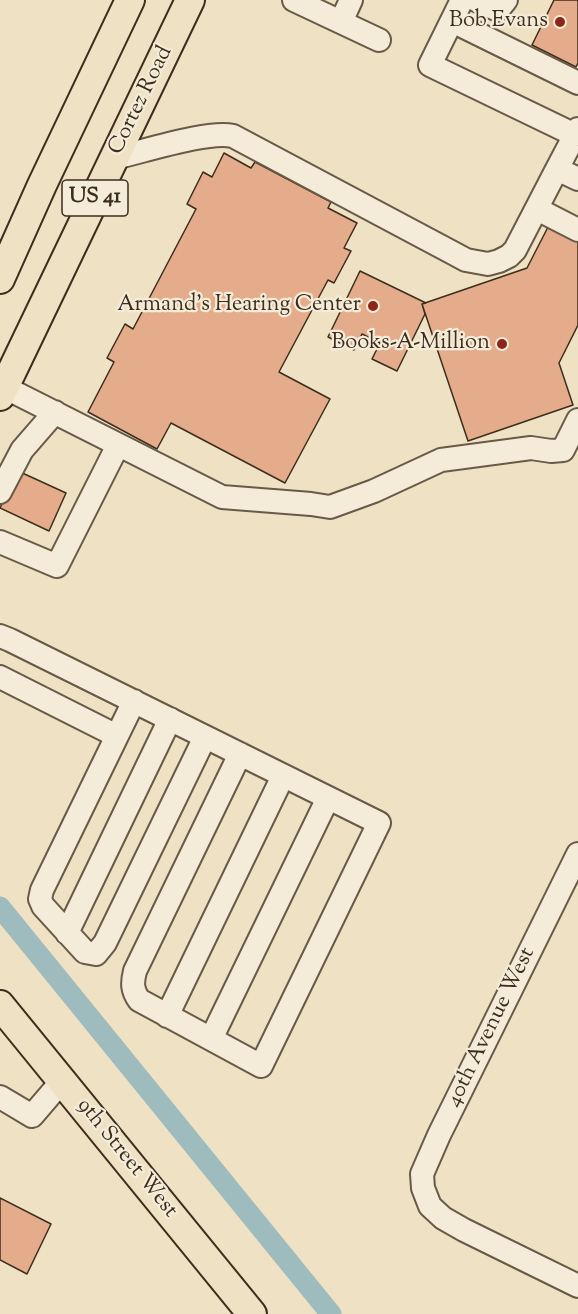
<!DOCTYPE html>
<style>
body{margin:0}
canvas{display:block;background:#eee1c4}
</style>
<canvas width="578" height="1314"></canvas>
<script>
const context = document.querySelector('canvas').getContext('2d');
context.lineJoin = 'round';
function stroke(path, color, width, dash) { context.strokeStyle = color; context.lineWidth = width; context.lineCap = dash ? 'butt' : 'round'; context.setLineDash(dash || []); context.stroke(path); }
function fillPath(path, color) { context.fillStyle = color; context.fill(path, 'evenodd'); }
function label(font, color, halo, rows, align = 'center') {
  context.font = font + ' "Sorts Mill Goudy",serif'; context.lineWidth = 4.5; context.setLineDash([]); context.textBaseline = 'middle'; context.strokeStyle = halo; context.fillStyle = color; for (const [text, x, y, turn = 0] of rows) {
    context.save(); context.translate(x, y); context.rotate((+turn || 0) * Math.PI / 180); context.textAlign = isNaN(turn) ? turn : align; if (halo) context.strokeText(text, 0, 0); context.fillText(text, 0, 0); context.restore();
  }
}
stroke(new Path2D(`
 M0,907L331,1314`), '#9ebbbe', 21);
const building = new Path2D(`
 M554,0H578V63L576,67L532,45Z
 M224,153L251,168L255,162L331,202L328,208L357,223L344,248L351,251L334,283L328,280L279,372L330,399L285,483L171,423L157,449L88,412L114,362L107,358L125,324L133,329L196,209L187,204L203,172L212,177Z
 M548,227L578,242V325L559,363L573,405L468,441L422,304L527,268Z
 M360,271L426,303L422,304L425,314L397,371L372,359L380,343L362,334L354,350L328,337Z
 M18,471L66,493L49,531L0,508Z
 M0,1198L51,1224L27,1274L0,1260Z`);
fillPath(building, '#e4ac8b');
stroke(building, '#3d2d1d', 1.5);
const minor = new Path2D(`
 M294,0L379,40
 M462,0L430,65L575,135
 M476,0L498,10L506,0
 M452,21L578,83
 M341,22L351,0
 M578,129L557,169L578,179
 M114,158C142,152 208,130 233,136L453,253L466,260L488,264L499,261L509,256L515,250L557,169
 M537,209L578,230
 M4,387L222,497L311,504L330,507L374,491L441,460L531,448L551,451L563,450L578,420
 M0,492L22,450L55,412
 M0,542L57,566L118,445
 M0,636L10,640L379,823L261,1066L139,1000C132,990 132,983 135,971L240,754
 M0,677L117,736
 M134,701L42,890L40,899L43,906L85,952L96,954L105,943L205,737
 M578,854L439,1135L422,1174L423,1188L430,1206L443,1218L464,1230L578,1286
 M67,933L170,719
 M167,1016L283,776
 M211,1039L328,798
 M0,1097L32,1116L62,1081`);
const major = new Path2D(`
 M0,279L42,185L130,0
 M0,396L190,0
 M0,1005L252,1314`);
stroke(minor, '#695a47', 26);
stroke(major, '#3d2d1d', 32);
stroke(minor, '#f4ecd9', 22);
stroke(major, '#eee1c4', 28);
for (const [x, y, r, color] of [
 [560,22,6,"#8f2418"],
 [373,306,6,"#8f2418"],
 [502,344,6,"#8f2418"]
]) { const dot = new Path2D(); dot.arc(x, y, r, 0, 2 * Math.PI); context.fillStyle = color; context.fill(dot); stroke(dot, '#f4ecd9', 2); }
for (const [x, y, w] of [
 [95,198,66]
]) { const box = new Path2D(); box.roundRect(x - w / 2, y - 18, w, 36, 4.5); context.fillStyle = '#f4ecd9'; context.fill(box); stroke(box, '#3d2d1d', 1.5); }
label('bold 21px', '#3d2d1d', null, [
 ["US 41",95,198]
]);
label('22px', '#3d2d1d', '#f4ecd9', [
 ["Bob Evans",548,22],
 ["Armand's Hearing Center",361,306],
 ["Books-A-Million",490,344]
], 'right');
label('22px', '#3d2d1d', '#f4ecd9', [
 ["Cortez Road",142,101,-64],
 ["40th Avenue West",492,1028,-64],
 ["9th Street West",126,1159,51]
]);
</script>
